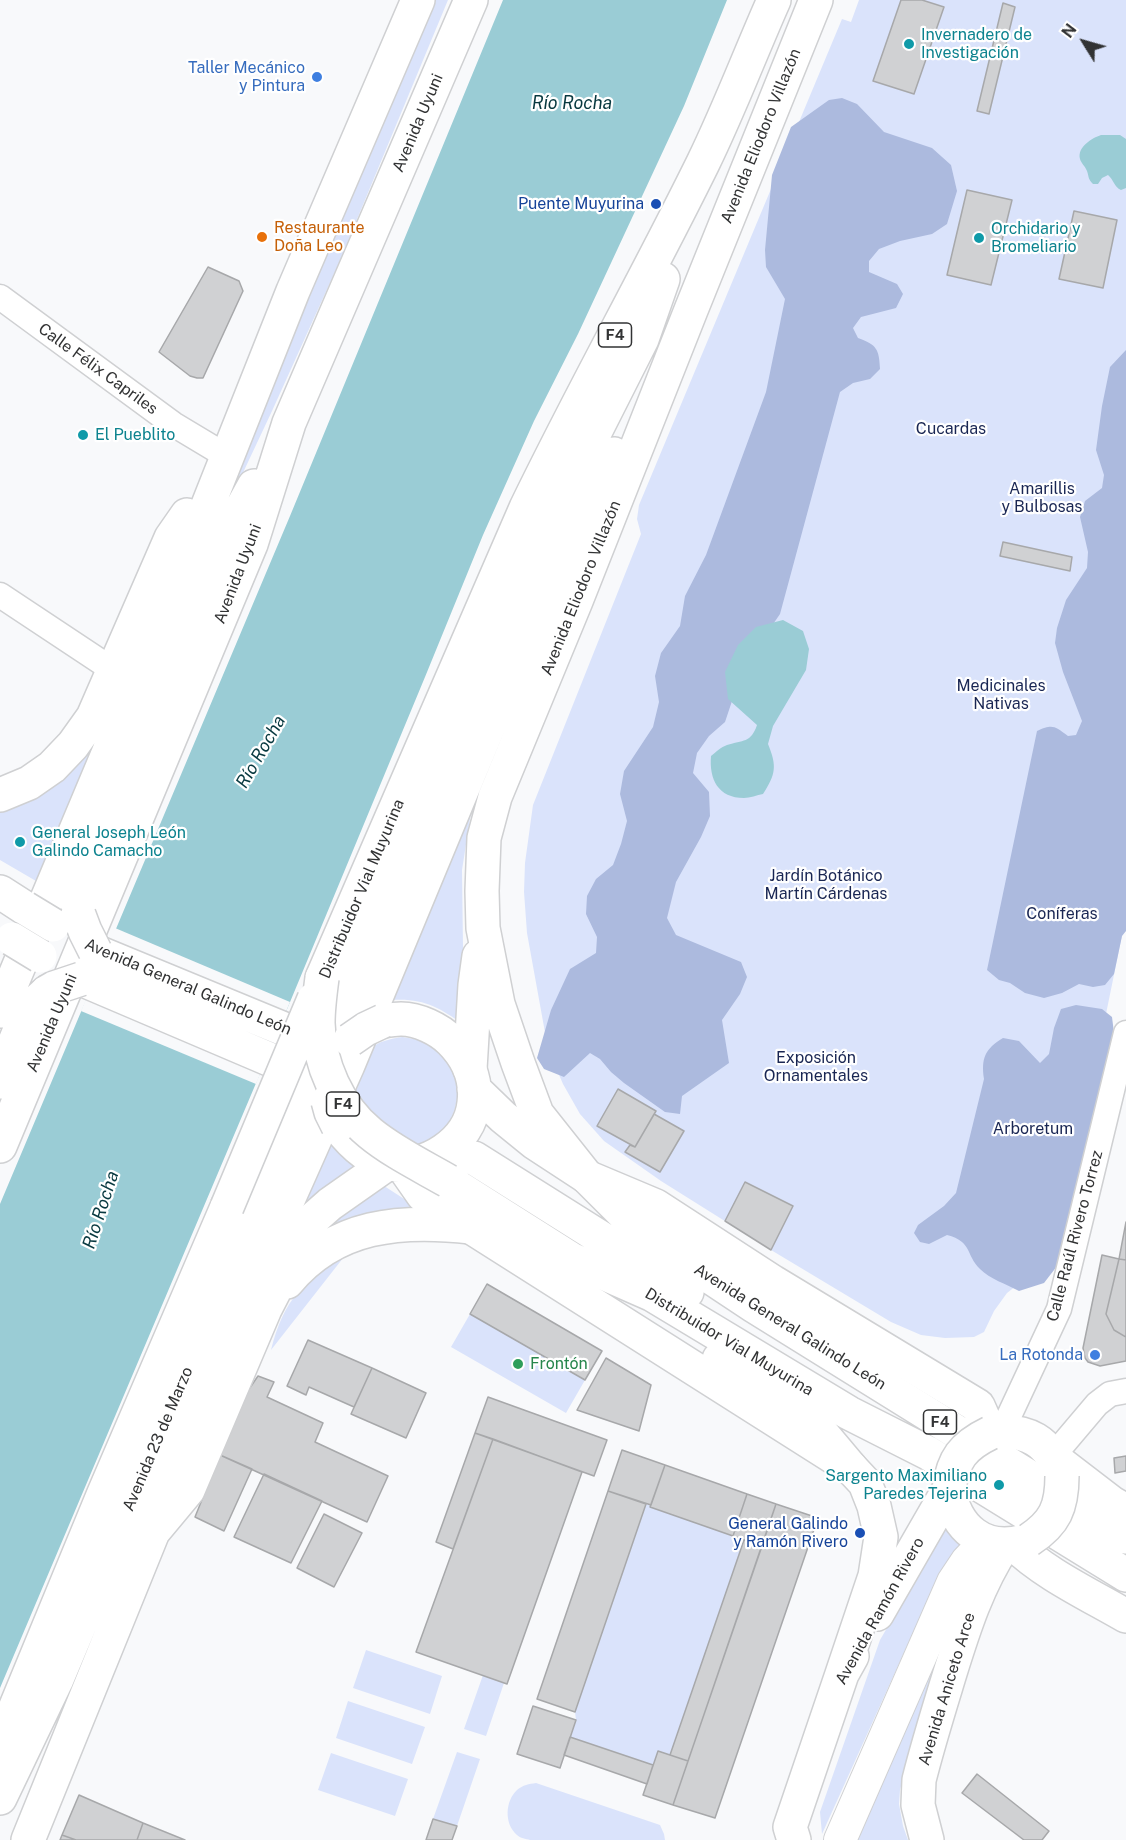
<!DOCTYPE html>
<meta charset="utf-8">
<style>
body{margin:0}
#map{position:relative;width:1126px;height:1840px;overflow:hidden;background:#f8f9fb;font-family:"Public Sans",sans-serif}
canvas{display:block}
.north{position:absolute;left:1054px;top:12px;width:60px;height:60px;-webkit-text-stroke:4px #fff;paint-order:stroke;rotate:307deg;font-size:16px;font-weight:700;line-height:24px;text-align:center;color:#323334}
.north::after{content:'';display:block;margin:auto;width:21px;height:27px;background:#323334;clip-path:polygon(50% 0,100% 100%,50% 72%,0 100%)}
</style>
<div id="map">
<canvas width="1126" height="1840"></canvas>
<div class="north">N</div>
</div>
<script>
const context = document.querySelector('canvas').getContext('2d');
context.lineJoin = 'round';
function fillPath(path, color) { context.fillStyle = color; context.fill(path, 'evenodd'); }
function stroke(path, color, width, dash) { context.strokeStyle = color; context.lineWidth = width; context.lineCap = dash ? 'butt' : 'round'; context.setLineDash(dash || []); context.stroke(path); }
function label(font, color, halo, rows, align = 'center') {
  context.font = font + ' "Public Sans",sans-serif'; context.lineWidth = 4.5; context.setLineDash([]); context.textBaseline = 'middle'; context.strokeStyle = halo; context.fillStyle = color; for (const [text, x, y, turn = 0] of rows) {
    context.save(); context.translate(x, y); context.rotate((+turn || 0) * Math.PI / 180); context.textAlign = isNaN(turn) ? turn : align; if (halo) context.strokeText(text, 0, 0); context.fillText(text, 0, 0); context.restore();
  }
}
fillPath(new Path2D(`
 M434,0H448L338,265L272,411L209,545L260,405L405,72Z
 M859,0H1126V916L1079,1146L1030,1275L1007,1293L994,1311L984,1332L974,1337L945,1338L921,1335L891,1322L771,1250L661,1181L604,1141L580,1114L563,1084L548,1049L527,933L524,892L525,863L533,805L641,534L637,519L639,505L842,19L851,22Z
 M109,707L36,881L0,860V806Z
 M472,806L462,870L464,1025C439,1007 423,998 392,1000Z
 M402,1037C415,1039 426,1041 437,1048C472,1074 460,1138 416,1146C412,1147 406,1149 402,1148C394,1147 363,1127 354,1121V1065C370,1046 377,1041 402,1037Z
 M331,1144L339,1154L363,1170L294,1227Z
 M378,1182L415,1206V1213L307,1246Z
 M347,1253L271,1350C284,1299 303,1281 347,1253Z
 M470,1314L585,1380L566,1413L451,1347Z
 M646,1504L651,1505V1507L744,1540L670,1755L658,1751L653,1765L570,1737L576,1720L575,1712Z
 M946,1526L965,1545L950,1559L935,1584L822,1834L820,1812L880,1640Z
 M948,1625L918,1723L900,1790L899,1804L903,1826L908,1840H857Z
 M366,1650L442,1676L430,1714L353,1688Z
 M483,1675L504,1683L486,1736L464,1729Z
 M348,1701L425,1727L412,1764L336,1738Z
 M457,1752L480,1759L457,1826L433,1819Z
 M331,1753L408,1779L395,1816L318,1790Z
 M536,1783L660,1825L664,1834L665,1840H530C526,1839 520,1838 517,1835C504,1824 505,1801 517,1790C523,1785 529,1784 536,1783Z`), '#dae3fb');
fillPath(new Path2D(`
 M842,98L857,104L884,132L932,148L951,165L957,191L947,224L932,234L900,241L879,249L869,261V272L897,284L903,294L896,308L861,317L853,328L858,338C877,345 879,349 880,369L870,379L853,383L840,392L780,614L743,668L725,722L709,736L697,753L693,773L709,792L710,816L701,837L676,882L667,918L676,935L741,962L747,977L740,994L722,1020L729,1063L682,1096L680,1114L665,1112L624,1083L611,1072L600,1059L590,1053L564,1077L544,1069L537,1058L551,1010L570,969L596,953L597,937L586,914L587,896L596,879L613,865L621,844L627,821L620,794L624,771L653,727L659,702L655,676L661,653L680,626L685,596L706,555L766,392L785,299L766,267L765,250L772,175L791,127L829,100Z
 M1126,350V931L1122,936L1114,974L1105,985L1093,987L1079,984L1062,993L1044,998L1025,993L1010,983L999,980L987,970L1037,731C1053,724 1054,726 1068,736L1076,735L1082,721L1063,672L1055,643L1057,628L1066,600L1087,568L1088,552L1080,517L1085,501L1102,488L1104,475L1096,450L1102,406L1110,367Z
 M1076,1005L1102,1009L1112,1017L1114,1033L1080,1185L1072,1204L1073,1223L1064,1257L1044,1283L1019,1291C1006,1284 990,1279 980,1269C965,1254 973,1242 947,1235L929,1244L920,1242L914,1233L918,1225L944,1206L956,1193L984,1079C981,1058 985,1049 1003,1038L1019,1041L1040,1063L1049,1054L1054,1028L1061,1009Z`), '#acbade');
fillPath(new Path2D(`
 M503,0H727L684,106L578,334L534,421L483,535L425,677L273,1043L0,1688V1204L290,516Z
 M1101,135H1120L1126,139V188L1121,190C1114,187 1114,180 1108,175L1102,178L1098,184H1093C1088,179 1089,177 1087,171C1085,166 1081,163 1080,159C1077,147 1092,138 1101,135Z
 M783,620L803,631L809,649L806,670L773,726L768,744C777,766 776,774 763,794C757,795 750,798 744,798C718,798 709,779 711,756C716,752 721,747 727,745C743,740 751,743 757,725L728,699L725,672L738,645L756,627Z`), '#9accd5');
fillPath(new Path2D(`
 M115,928L290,1002L256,1084L81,1011Z`), '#f8f9fb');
const building = new Path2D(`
 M901,0H922L944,7L914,94L873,81Z
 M1003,3L1015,7L989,114L977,111Z
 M967,190L1012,200L991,285L947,275Z
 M1074,211L1117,220L1103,288L1059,279Z
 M208,267L239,281L243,291L203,378H197L190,376L159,352Z
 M1003,542L1072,557L1070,571L1000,556Z
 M618,1089L656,1111L635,1147L597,1126Z
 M654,1114L684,1131L660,1172L625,1152L630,1145L635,1147Z
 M745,1182L793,1206L771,1250L725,1221Z
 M1126,1222V1260L1119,1259Z
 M1102,1255L1119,1259L1106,1314L1114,1330L1126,1337V1361L1100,1366L1088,1362L1085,1358L1083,1348Z
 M1119,1259L1126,1260V1337L1114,1330L1106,1314Z
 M487,1284L602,1351L585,1380L470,1314Z
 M308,1340L372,1368L354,1407L309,1387L306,1395L287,1386Z
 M606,1358L651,1385L639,1431L577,1410Z
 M372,1368L426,1393L406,1438L351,1414Z
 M258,1376L274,1382L267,1397L323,1423L315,1442L388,1476L367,1522L220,1455L247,1392Z
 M488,1397L607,1440L594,1476L475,1433Z
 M475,1433L493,1439L453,1549L436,1542Z
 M493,1439L582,1472L507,1684L416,1652Z
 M622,1450L665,1465L651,1505L608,1491Z
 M220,1455L252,1469L224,1531L195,1517Z
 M1126,1456V1471L1115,1473L1114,1458Z
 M665,1465L747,1494L733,1536L650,1507Z
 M264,1474L322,1501L291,1563L234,1537Z
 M608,1491L646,1504L575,1712L537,1699Z
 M747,1494L776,1504L762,1546L733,1536Z
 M776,1504L818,1518L715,1818L673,1805Z
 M324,1514L362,1533L334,1587L297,1568Z
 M744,1540L762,1546L688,1761L670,1755Z
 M533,1706L576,1720L560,1768L517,1754Z
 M570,1737L653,1765L647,1784L564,1755Z
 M658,1751L688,1761L673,1805L643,1795Z
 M977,1774L1049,1831L1042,1840H1024L962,1793Z
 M79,1795L143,1823L137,1840H76L62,1835Z
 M433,1819L457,1826L452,1840H426Z
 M143,1823L185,1840H137Z
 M62,1835L76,1840H60Z`);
fillPath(building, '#d0d1d3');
stroke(building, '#a7a8aa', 1.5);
const minor = new Path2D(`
 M0,297L173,424L228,457
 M0,595L113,670
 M1002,1431L1059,1309L1126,1033
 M1053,1456L1097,1404L1110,1394L1126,1391`);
const tertiary = new Path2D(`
 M840,1840L953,1582L967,1561L986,1541`);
const secondary = new Path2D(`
 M0,892L25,908
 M97,952L325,1046
 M81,979L311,1077
 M474,1089L503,1117L535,1143L587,1177L656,1206L773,1282L978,1406L990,1433C1028,1428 1049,1441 1062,1476
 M338,1126C351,1143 368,1160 389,1164C426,1170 470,1142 474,1103C477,1079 467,1057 451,1041C439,1029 418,1019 401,1019C395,1019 389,1020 383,1021
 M402,1165L423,1195L471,1227L851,1468L865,1483L874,1506L881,1537L875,1576L842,1674
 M949,1489C955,1528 984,1553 1024,1541
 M877,1614L949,1489
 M794,1840L790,1827L842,1674L852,1656
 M927,1840L918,1805L919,1780C928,1744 939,1709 950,1673C964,1628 978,1584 1004,1545`);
const primary = new Path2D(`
 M0,795L29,783L52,767L73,745L93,717L171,538L187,515
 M79,915C74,894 83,878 91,858L228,533L254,486
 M0,1011L131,699L293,291L418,0
 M0,1082C12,1052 21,1013 47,992
 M0,1146L251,544L289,423L471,0
 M287,1282C335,1224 401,1219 471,1227
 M0,1798L56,1681L310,1077
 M28,1840L153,1532L188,1490L265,1309L298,1245L313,1219L330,1204L387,1164`);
const trunk = new Path2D(`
 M816,0L691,310L576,601L495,797L484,838L482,891L483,928L498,1004L518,1063L537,1114L587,1177L641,1231L754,1306L1126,1537
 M322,978L526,508C582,392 646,279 703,163C729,110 750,54 774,0
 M325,1046L548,525L642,339L663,279
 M470,1069L475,985L479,956
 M436,1157L455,1155L474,1158L687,1292
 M448,1181L571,1259L653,1295L849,1413L928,1453L1126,1575
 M719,1359L797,1414L825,1437L851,1468
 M1056,1460L1112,1503L1126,1511
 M153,1532L167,1480L199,1400L348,1065L509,677L551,580L614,454
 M1014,1544C1043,1573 1090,1595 1126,1616
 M0,1745L104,1493L227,1207`);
stroke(minor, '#cfd0d2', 27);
stroke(tertiary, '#cfd0d2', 34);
stroke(secondary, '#cfd0d2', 36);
stroke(primary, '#cfd0d2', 36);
stroke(trunk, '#cfd0d2', 36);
stroke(minor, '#fff', 24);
stroke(tertiary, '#fff', 32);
stroke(secondary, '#fff', 33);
stroke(primary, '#fff', 33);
stroke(trunk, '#fff', 33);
const secondaryBridge = new Path2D(`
 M25,908L53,925
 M12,939L40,956
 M350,1040L366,1029L383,1021
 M328,1101L331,1112L338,1126
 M949,1489C953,1459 963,1446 990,1433
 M1029,1540C1055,1523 1062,1507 1062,1476`);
const primaryBridge = new Path2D(`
 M79,915L85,931L95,951
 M47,992L54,988L81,979`);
const trunkBridge = new Path2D(`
 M322,978C320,993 318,1008 318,1023C319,1064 338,1107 370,1133C393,1152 422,1166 448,1181
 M227,1207L314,999`);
stroke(secondaryBridge, '#cfd0d2', 36, []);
stroke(primaryBridge, '#cfd0d2', 36, []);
stroke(trunkBridge, '#cfd0d2', 36, []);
stroke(secondaryBridge, '#fff', 33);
stroke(primaryBridge, '#fff', 33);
stroke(trunkBridge, '#fff', 33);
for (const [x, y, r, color] of [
 [909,44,6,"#0f9aa8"],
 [317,77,6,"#3f7fe0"],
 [656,204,6,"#1a4fb4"],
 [262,237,6,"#e8710a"],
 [979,238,6,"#0f9aa8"],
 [83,435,6,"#0f9aa8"],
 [20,842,6,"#0f9aa8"],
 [1095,1355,6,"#3f7fe0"],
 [518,1364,6,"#2e9e5b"],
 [999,1485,6,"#0f9aa8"],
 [860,1533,6,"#1a4fb4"]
]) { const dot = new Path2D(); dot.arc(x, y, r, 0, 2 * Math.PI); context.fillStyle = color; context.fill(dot); stroke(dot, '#fff', 2); }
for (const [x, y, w] of [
 [615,335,33],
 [343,1104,33],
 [940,1422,33]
]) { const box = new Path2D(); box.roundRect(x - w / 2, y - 12, w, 24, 4.5); context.fillStyle = '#fff'; context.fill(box); stroke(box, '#323334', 1.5); }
label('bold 15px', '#323334', null, [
 ["F4",615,335],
 ["F4",343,1104],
 ["F4",940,1422]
]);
label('16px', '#0d838f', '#fff', [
 ["Invernadero de",921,35],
 ["Investigación",921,53],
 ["Orchidario y",991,229],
 ["Bromeliario",991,247],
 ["El Pueblito",95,435],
 ["General Joseph León",32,833],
 ["Galindo Camacho",32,851],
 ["Sargento Maximiliano",987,1476,"right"],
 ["Paredes Tejerina",987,1494,"right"]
], 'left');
label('16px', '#366cbe', '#fff', [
 ["Taller Mecánico",305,68],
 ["y Pintura",305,86],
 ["La Rotonda",1083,1355]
], 'right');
label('16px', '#323334', '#fff', [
 ["Avenida Uyuni",418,123,-67],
 ["Avenida Eliodoro Villazón",761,136,-68],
 ["Calle Félix Capriles",98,369,36],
 ["Avenida Uyuni",238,574,-69],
 ["Avenida Eliodoro Villazón",581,588,-68],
 ["Distribuidor Vial Muyurina",362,889,-67],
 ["Avenida General Galindo León",188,987,23],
 ["Avenida Uyuni",52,1023,-67],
 ["Calle Raúl Rivero Torrez",1075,1236,-75],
 ["Avenida General Galindo León",790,1327,32],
 ["Distribuidor Vial Muyurina",729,1342,31],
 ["Avenida 23 de Marzo",158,1439,-67],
 ["Avenida Ramón Rivero",880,1611,-61],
 ["Avenida Aniceto Arce",947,1689,-73]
]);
label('16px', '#164399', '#fff', [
 ["Puente Muyurina",644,204],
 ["General Galindo",848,1524],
 ["y Ramón Rivero",848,1542]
], 'right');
label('16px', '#c56008', '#fff', [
 ["Restaurante",274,228],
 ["Doña Leo",274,246]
], 'left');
label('16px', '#192653', '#fff', [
 ["Cucardas",951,429],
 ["Amarillis",1042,489],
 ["y Bulbosas",1042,507],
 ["Medicinales",1001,686],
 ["Nativas",1001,704],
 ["Jardín Botánico",826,876],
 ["Martín Cárdenas",826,894],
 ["Coníferas",1062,914],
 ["Exposición",816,1058],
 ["Ornamentales",816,1076],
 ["Arboretum",1033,1129]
]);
label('16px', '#27864d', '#fff', [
 ["Frontón",530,1364]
], 'left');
label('italic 18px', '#083940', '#fff', [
 ["Río Rocha",572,103],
 ["Río Rocha",261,752,-60],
 ["Río Rocha",101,1210,-72]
]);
</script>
